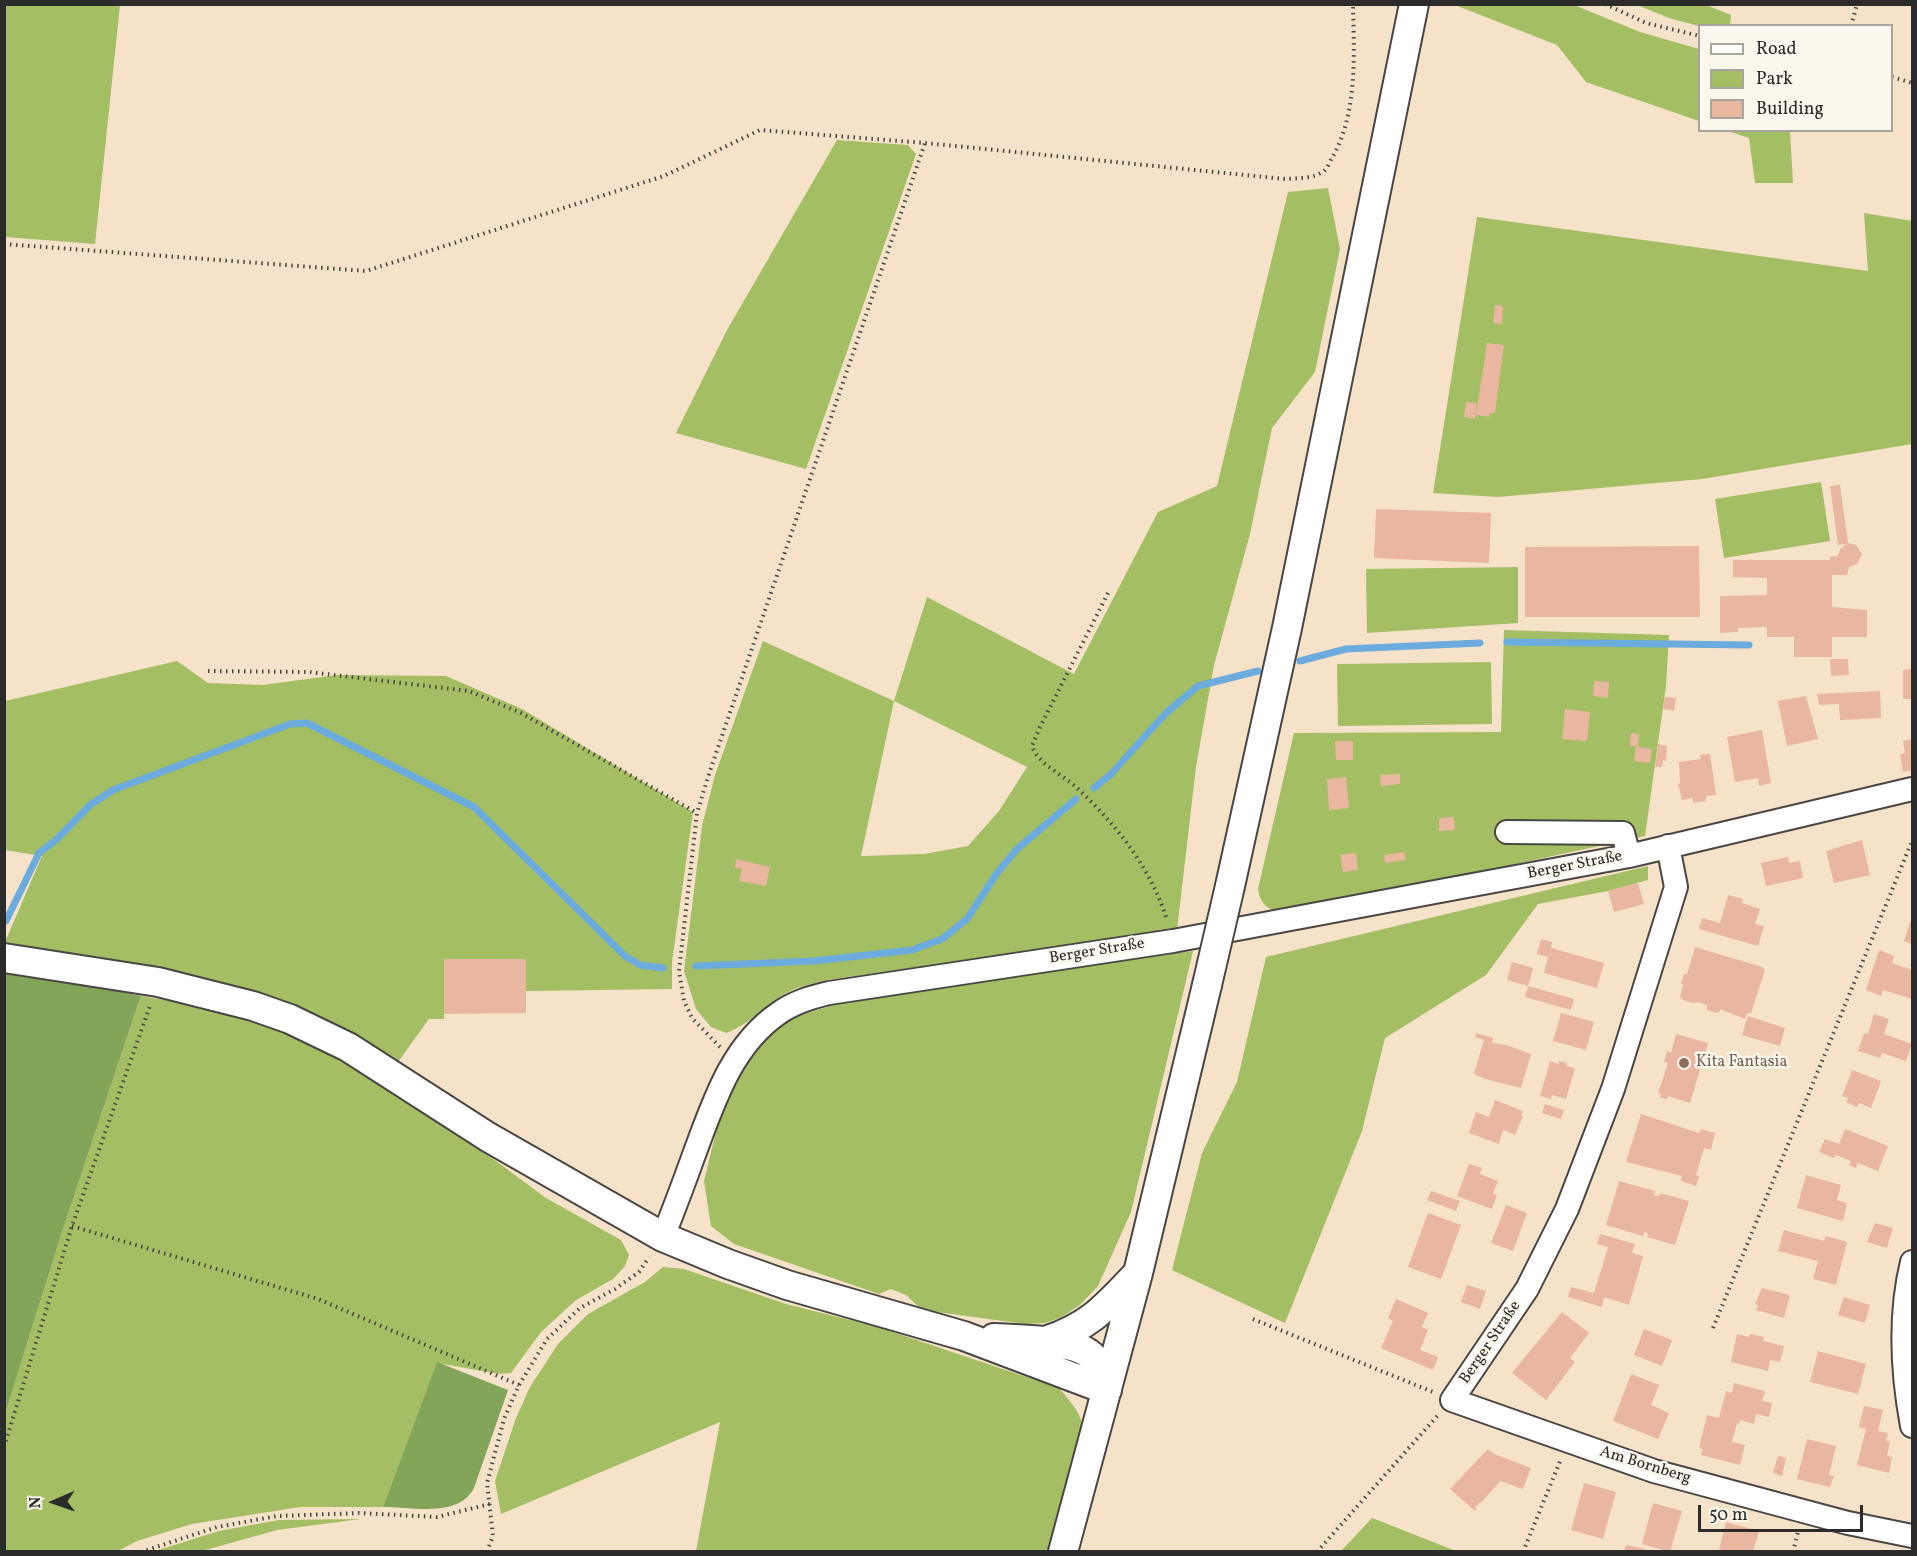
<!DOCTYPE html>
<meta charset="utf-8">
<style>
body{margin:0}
#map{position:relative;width:1917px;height:1556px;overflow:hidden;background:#f5e2c8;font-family:Vollkorn,serif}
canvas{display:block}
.frame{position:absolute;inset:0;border:6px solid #2b2b2b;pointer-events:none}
.legend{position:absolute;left:1698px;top:24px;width:195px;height:108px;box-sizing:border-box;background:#fbf7ec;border:2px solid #a8a59f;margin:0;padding:8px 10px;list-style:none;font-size:18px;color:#2b2b2b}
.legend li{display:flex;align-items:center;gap:12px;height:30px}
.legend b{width:30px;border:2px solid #a8a59f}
.north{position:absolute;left:24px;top:1472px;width:60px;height:60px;-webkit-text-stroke:4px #fbf7ec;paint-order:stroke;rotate:268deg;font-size:16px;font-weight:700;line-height:24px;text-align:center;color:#2b2b2b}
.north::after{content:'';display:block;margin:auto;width:21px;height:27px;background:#2b2b2b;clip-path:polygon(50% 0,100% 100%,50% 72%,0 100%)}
.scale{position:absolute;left:1698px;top:1505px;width:165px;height:27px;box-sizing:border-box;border:3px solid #2b2b2b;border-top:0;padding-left:8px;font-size:18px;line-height:21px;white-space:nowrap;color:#2b2b2b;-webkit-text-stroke:4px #fbf7ec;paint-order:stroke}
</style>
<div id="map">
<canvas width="1917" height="1556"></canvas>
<div class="frame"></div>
<ul class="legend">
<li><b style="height:8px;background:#fff"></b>Road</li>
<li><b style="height:16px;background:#a4be64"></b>Park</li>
<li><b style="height:16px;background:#e9b7a0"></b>Building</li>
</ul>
<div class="north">N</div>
<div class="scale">50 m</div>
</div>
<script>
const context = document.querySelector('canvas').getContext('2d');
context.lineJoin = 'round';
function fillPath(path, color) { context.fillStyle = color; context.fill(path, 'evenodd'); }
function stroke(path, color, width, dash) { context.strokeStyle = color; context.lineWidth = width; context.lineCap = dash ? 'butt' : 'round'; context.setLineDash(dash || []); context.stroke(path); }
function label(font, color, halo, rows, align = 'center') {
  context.font = font + ' Vollkorn,serif'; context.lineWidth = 5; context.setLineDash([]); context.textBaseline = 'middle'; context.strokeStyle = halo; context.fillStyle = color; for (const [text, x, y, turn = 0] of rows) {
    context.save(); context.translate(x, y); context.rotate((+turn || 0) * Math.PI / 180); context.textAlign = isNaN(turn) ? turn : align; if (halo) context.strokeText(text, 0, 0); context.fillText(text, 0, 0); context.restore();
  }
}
fillPath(new Path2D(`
 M4,5H120L95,244L5,237Z
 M1455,5H1574L1640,32L1699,49V121L1586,82L1557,45Z
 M1637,5H1706L1731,15L1730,25L1699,26L1669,18Z
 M1728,131H1790L1793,183H1755L1749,138Z
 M837,140L908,145L916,154L806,469L676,433L727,330Z
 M1328,188L1340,249L1315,372L1272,428L1250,534L1214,665L1196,767L1177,930L826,980C811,984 795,987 781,996C761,1009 750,1024 726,1033L711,1027L696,1009L684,971L702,826L715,775L763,641L894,701L927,597L1074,674L1158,512L1217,486L1288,192ZM894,701L1027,767L999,811L968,846L924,854L861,856Z
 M1864,213L1912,221V444L1702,479L1498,497L1433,493L1477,217L1868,271Z
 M1821,482L1830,541L1724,558L1715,499Z
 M1518,567V623L1367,633L1366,569Z
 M1504,630L1669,635L1666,686L1645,836L1290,913C1272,912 1261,908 1258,889L1294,733L1501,732Z
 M177,661L208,683L263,685L337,675L446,676L522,709L693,812L672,962V989L526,991V960L444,959V1019H429L398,1062L295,1005L253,992L5,950V942L42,856L5,850V701Z
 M1491,662L1492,724L1338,726L1337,664Z
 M1648,866V880L1608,891L1538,904L1486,975L1385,1038L1362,1131L1285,1323L1172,1270L1202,1153L1237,1082L1266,957Z
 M1193,951L1131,1212L1098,1286L1081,1304L1062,1317L1045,1323L1026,1324L922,1310L906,1295L891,1289L879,1294L734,1244L711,1226L704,1181L723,1103L754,1048L770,1032L795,1017L834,1005L885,995Z
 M141,996L205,1007L250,1019L288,1032L343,1056L399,1089L546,1198L621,1240L629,1255L625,1266L613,1279L576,1300L541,1332L511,1373L499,1374L437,1363L383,1507H300L192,1524L137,1541L118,1551L5,1552V1414L61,1235Z
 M663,1267L684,1269L786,1304L878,1327L1059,1388C1067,1398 1079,1410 1082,1423C1085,1441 1055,1529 1049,1551H696L720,1422L501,1514L495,1481L516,1418L530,1387L558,1344L588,1314L645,1282Z
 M1372,1518L1456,1551H1341Z
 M361,1519L277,1530L202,1551H155L219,1531L279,1520Z`), '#a4be64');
fillPath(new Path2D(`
 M5,967L141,996L61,1235L5,1414Z
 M437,1362L508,1390L474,1488C459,1518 411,1507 383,1507Z`), '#83a55a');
stroke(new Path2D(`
 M1507,642L1749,645
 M1300,661L1346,649L1480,643
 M1094,788L1111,774L1166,713L1198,686L1258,671
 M6,921L39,853L57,839L90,805L113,790L290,724L307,723L474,807L625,956L640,965L663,968
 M696,966L814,961L912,950L942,939L967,919L997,873L1017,849L1076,799`), '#6babde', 7);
fillPath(new Path2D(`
 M1495,305L1503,306L1502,324L1493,323Z
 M1487,343L1504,345L1495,413H1490L1489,417L1476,415Z
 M1466,402L1477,403L1475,419L1464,417Z
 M1840,485L1848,543L1856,545L1862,554L1857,564L1849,567L1847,575H1832V607L1867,610V637H1832V657H1794V637H1767V627L1738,628V632L1720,633V596L1767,595V578L1733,577V560H1830V557L1838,556L1840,549L1846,544L1838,545L1830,486Z
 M1376,509L1491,513L1489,563L1374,558Z
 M1699,546L1700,617H1525V547Z
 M1830,659H1848L1849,675L1831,676Z
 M1912,669V699H1903V670Z
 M1594,681L1609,682L1608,698L1593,696Z
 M1880,691L1881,718L1840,720L1839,704L1819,705L1817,694Z
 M1806,696L1818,739L1787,746L1778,701Z
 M1665,697L1676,698L1674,711L1663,709Z
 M1565,709L1590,712L1587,741L1562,739Z
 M1762,730L1771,783L1759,786L1758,778L1735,782L1727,737Z
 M1631,733L1639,734L1638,747L1652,749L1650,763L1634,761L1636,746H1630Z
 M1912,739V770L1903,772L1900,754L1905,753L1903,741Z
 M1335,741H1353V760H1336Z
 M1658,744L1667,746L1666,761L1663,760L1662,767H1655Z
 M1710,754L1716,795L1706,796V801L1693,803V798L1682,800L1678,784L1680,783L1679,762L1701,759L1700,755Z
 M1400,774V784L1381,786L1380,775Z
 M1346,777L1349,808L1329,810L1327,779Z
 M1454,817L1455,830L1439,831V818Z
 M1862,840L1870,875L1834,883L1826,851Z
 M1404,852L1406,860L1385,863L1384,855Z
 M1356,853L1358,870L1343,872L1340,855Z
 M1788,857L1789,863L1800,861L1803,878L1766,886L1761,863Z
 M736,859L770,867L766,886L739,881L742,869L735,868Z
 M1638,883L1644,904L1614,912L1608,891Z
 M1728,895L1743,899L1742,903L1760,909L1755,924L1764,926L1758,946L1699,929L1702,918L1720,923Z
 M1912,916V944L1904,941Z
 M1541,939L1552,942L1551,948L1604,963L1597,988L1544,973L1548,957L1537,954Z
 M1695,947L1762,967L1765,970L1751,1013H1747L1745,1019L1720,1009V1011L1717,1013L1707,1010V1005L1698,1002L1693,1003L1683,1000L1680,997L1683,984H1681L1684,974H1687Z
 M1879,950L1894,956L1892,963L1912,970V999L1883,990L1881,996L1866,990Z
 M444,959H526V1013L444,1014Z
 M1512,962L1533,968L1528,986L1507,980Z
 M1528,986L1574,999L1571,1010L1525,997Z
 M1561,1013L1594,1022L1586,1050L1553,1041Z
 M1874,1014L1889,1019L1884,1034L1912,1044L1906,1061L1882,1053L1880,1058L1858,1051L1864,1033L1868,1034Z
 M1748,1016L1785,1028L1780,1046L1742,1035Z
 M1476,1033L1493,1038L1492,1043L1506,1045L1531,1054L1521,1088L1485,1079L1474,1074L1484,1040L1475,1037Z
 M1676,1034L1708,1043L1690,1103L1668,1096L1667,1099L1660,1098L1661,1094L1658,1093L1668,1063L1664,1062L1667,1051L1671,1053Z
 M1550,1061L1558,1064L1559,1061L1567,1063L1566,1066L1575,1068L1566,1099L1552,1095L1551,1099L1540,1096Z
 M1852,1070L1881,1081L1871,1108L1859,1103L1857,1107L1846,1102L1848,1098L1842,1096Z
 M1495,1100L1523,1111L1521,1116H1523L1515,1135L1503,1130L1499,1144L1469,1133L1476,1112L1489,1117Z
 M1545,1104L1564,1110L1561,1119L1542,1113Z
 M1641,1114L1699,1133L1701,1129L1715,1133L1711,1150L1704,1148L1696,1175L1699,1176L1696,1186L1681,1181L1682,1176L1626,1162Z
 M1845,1129L1888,1146L1878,1171L1858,1163L1856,1168L1849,1165L1851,1161L1836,1155L1834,1158L1819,1152L1825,1139L1839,1144Z
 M1469,1164L1482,1168L1480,1174L1498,1181L1493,1193L1497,1195L1492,1209L1457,1196Z
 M1806,1175L1841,1185L1837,1200L1847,1203L1843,1221L1797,1208Z
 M1619,1181L1655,1191L1654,1195L1659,1196L1660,1193L1689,1201L1675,1245L1647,1237L1648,1233L1644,1232L1643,1236L1606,1225Z
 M1431,1191L1460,1201L1456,1211L1427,1200Z
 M1506,1205L1527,1213L1513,1251L1491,1243Z
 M1428,1213L1461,1225L1441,1279L1408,1267Z
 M1875,1223L1893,1228L1887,1248L1867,1242Z
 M1784,1230L1824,1241L1826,1236L1847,1242L1836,1285L1813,1279L1818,1261L1778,1251Z
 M1600,1234L1635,1244L1632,1253L1643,1256L1629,1305L1604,1297L1602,1307L1568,1297L1571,1287L1594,1293L1608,1247L1597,1244Z
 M1467,1285L1486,1291L1480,1309L1461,1302Z
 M1762,1288L1790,1295L1784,1318L1756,1310L1758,1305L1755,1304Z
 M1844,1297L1870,1305L1865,1323L1838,1315Z
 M1396,1299L1428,1313L1422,1327L1428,1330L1420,1350L1438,1357L1433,1370L1381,1348L1393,1321L1388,1318Z
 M1562,1312L1589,1333L1570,1358L1575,1362L1546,1400L1512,1373Z
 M1644,1329L1672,1340L1662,1366L1634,1355Z
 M1737,1334L1749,1337L1750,1334L1764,1337L1763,1341L1784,1346L1780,1362L1770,1360L1768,1371L1731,1362Z
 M1818,1351L1866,1364L1858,1394L1810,1382Z
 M1631,1374L1659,1385L1651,1405L1669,1413L1658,1439L1613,1421Z
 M1734,1383L1765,1391L1762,1401L1772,1403L1769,1417L1756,1414L1754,1424L1740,1420L1739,1424L1737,1423L1731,1445L1733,1442L1745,1445L1740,1465L1701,1455L1703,1449L1699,1448L1707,1415L1719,1418L1726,1391L1732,1393Z
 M1864,1406L1883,1410L1878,1431L1888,1433L1886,1441L1890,1442L1887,1456L1892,1457L1889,1473L1857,1465L1866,1429L1859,1427Z
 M1807,1439L1836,1446L1829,1475L1834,1476L1830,1487L1797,1479Z
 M1488,1449L1494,1454L1531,1468L1523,1489L1500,1481L1481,1503L1480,1502L1475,1508L1477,1509L1475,1511L1450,1489Z
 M1778,1456L1786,1458L1782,1476L1773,1473Z
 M1584,1483L1616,1492L1603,1539L1571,1530Z
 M1653,1503L1682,1511L1670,1552L1642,1544Z
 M1726,1522L1759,1531L1753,1551H1726L1719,1550Z
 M1626,1545L1645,1549L1644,1551H1624Z`), '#e9b7a0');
const minor = new Path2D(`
 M1507,832L1623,833L1629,856
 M1668,846L1676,887L1613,1089L1567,1209L1527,1289L1452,1400L1654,1471L1848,1523L1912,1536
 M663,1237C674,1209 685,1180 695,1152C714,1101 732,1045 779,1013C794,1002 812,997 829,993L1173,941L1451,889L1629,856L1912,789
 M1912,1262C1899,1315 1902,1372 1912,1426`);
const major = new Path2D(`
 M1230,886L1287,628L1414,4
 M4,958L158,982L253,1006L290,1019L348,1047L488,1137L663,1237L728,1264L787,1285L964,1336L1107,1390
 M994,1338C1017,1339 1070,1340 1088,1353C1100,1361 1103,1377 1107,1390
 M1045,1341C1089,1327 1106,1307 1137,1274
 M1063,1552L1138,1273L1207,985`);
stroke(minor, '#494643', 26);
stroke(major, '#494643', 32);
stroke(new Path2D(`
 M1605,4L1646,23L1700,36
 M1851,26L1857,4
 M1892,77L1912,83
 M4,244L366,271L664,176L760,130L925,143L1285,179C1298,178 1315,179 1325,170C1328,167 1330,161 1332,158C1358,113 1354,54 1353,4
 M1108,593L1039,729L1032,746C1037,763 1063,775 1076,787C1115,823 1151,868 1167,920
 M208,671L309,672L469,691L521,713L697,813
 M720,1047L692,1018L684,1001L679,971L697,813L710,771L925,143
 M72,1226L318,1299L519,1385
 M1253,1319L1433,1392
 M1713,1328L1912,841
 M4,1447L72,1226L150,1006
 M141,1552L217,1527L277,1516L359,1513L437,1517L490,1504
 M487,1552L493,1536L487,1483L504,1419L519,1385L547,1339L580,1308L615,1289L639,1272L649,1257
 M1317,1552L1438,1415
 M1523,1552L1561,1459
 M1793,1552L1798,1532`), '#494643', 4, [1.5, 4.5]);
stroke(minor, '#fff', 22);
stroke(major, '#fff', 28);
const majorBridge = new Path2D(`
 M1207,985L1230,886`);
stroke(majorBridge, '#494643', 32, []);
stroke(majorBridge, '#fff', 28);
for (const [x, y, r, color] of [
 [1684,1063,6,"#8d6e63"]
]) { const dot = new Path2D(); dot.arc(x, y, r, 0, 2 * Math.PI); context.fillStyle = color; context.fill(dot); stroke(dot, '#fbf7ec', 2); }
label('16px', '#2b2b2b', '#fbf7ec', [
 ["Berger Straße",1575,866,-11],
 ["Berger Straße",1097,952,-9],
 ["Berger Straße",1491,1343,-56],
 ["Am Bornberg",1645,1466,17]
]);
label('16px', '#785e54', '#fbf7ec', [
 ["Kita Fantasia",1696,1063]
], 'left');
</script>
